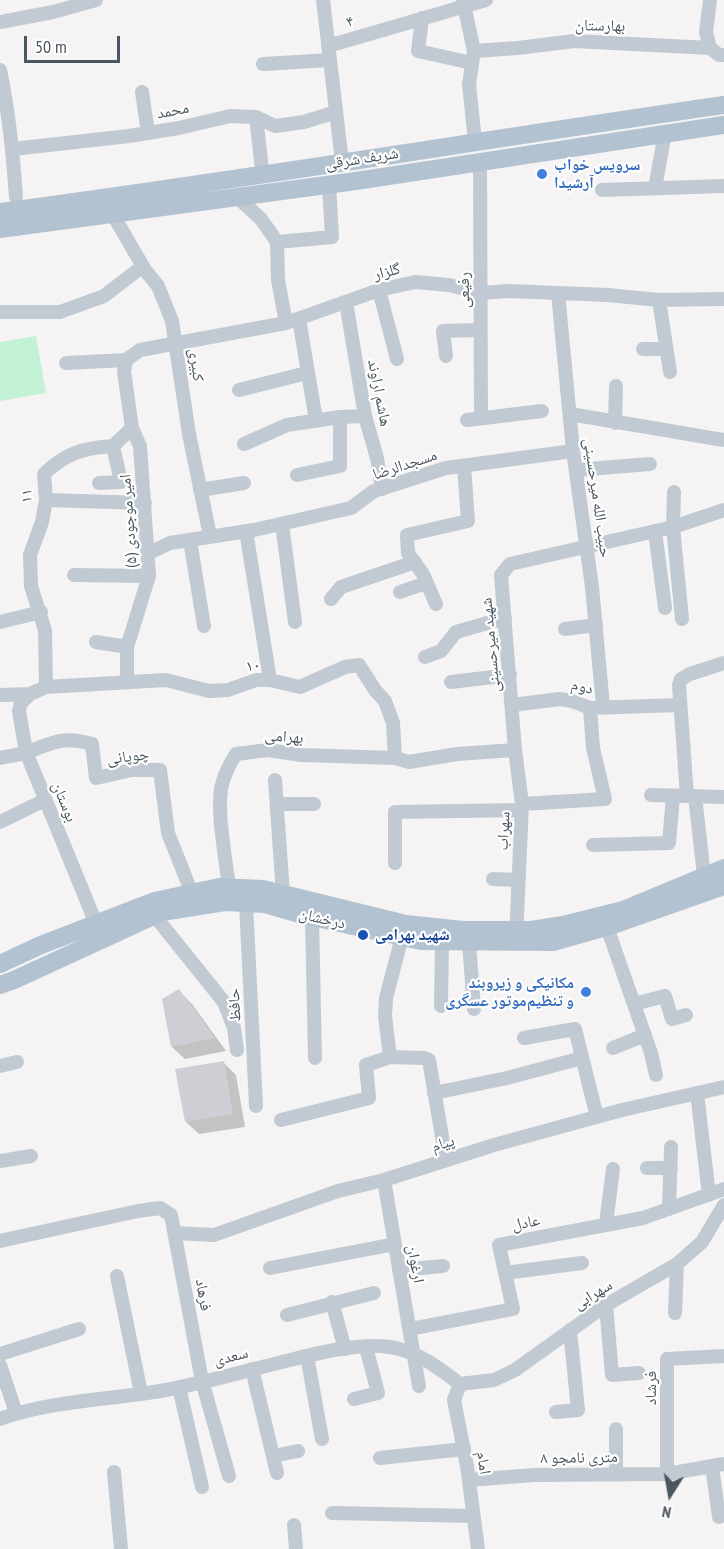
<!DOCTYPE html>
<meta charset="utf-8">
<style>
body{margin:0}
#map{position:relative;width:724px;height:1549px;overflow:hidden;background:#f5f3f3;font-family:"PT Sans Narrow",sans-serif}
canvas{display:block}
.north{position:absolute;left:640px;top:1465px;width:60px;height:60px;-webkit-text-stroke:4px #fff;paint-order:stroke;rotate:191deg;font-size:16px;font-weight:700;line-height:24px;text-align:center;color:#4a5661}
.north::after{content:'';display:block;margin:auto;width:21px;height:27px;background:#4a5661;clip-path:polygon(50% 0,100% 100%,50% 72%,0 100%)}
.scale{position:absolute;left:24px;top:36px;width:96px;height:27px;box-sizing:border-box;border:3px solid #4a5661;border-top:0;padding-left:8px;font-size:18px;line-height:21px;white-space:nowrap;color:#4a5661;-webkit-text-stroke:4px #fff;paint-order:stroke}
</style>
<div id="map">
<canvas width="724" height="1549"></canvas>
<div class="north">N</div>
<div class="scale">50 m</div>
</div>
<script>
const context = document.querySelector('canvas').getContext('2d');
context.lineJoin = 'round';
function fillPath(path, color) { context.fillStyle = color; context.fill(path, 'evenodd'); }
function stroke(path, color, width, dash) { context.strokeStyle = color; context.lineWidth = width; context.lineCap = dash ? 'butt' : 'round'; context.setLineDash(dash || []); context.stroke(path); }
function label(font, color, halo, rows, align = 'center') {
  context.font = font + ' "PT Sans Narrow","Noto Naskh Arabic",sans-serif'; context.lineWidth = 4.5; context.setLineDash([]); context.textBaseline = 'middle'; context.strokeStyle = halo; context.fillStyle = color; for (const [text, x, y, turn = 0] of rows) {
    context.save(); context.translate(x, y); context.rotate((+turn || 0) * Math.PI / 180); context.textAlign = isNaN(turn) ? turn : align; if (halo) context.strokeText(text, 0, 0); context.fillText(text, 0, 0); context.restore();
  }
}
fillPath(new Path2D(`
 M36,336L46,393L0,401V342Z`), '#c3f1d5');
fillPath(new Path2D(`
 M179,991L192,1004L226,1051L185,1059L172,1047Z
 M223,1062L236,1075L245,1127L199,1134L186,1122Z`), '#0003');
fillPath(new Path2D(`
 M179,989L215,1038L171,1047L162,999Z
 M224,1061L233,1114L185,1122L175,1069Z`), '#cdcfd5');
stroke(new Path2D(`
 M323,0L342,162
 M463,0L474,51L469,84L475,141
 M422,18L418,51L472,63
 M0,22L53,12L96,0
 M328,46L486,0
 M710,48L706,32L710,0
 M474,51L518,48L574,41L710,48L719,55H724
 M263,64L330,60
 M0,70C9,112 13,154 16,197
 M142,92L148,133
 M256,117L262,169
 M13,149L129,136L179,128L230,116L256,117L275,126L304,122L336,112
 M480,161L481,418
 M655,188L665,133
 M602,190L724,186
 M237,197L261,219L277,242L278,280L286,323
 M112,213L145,270L158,286L172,321L189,434L210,536
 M277,242L332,237L329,184
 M379,290L397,359
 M558,293L573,451L592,587L603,706
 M659,300L670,372
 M346,302L365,416L377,458L382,489
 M0,312H60L104,296L143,266
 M299,319L316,420
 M643,349H666
 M446,356L443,331L480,330
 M66,363L126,360L140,350L286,323L379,290L415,282L449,285L480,293L508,291L608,295L659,300L724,299
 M239,390L307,373
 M570,414L724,440
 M467,420L542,411
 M615,423L616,386
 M244,444L287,425L340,417L365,416
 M576,470L650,464
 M297,475L340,466V417
 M99,483L121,482L113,446
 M200,490L244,483
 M674,492L673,527L682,619
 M46,500L145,503
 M282,524L295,622
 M246,531L270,680
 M655,531L665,608
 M190,540L204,626
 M149,553L170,543L254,530L351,508L374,491L446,468L573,451
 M74,575L149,576
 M400,592L426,583
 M331,599L341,587L415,562
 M436,604L423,574L408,553L407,535L468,521L464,466
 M0,622L41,612
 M565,629L596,625
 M96,642L127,647
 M425,657L441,651L456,632L505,618
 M127,682V647L149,576L140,446L132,428
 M451,682L510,675
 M46,687L45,630L31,586L30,555L42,522L46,500L44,474C66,453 83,448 113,446L132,428L124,371L126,360
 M0,695L30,694
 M512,705L560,699L572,701L590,708L680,705
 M0,758C9,756 19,755 28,752C54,742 63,736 92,744L96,778L132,770H160L168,833L195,901
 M275,780L283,894
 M651,795L724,797
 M687,796L679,685L681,679L690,674L724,663
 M695,796L704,876
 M277,804H314
 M522,804L605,799L593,748L590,708
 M0,822L45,800
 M593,845L669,843L673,796
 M395,863V812L522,810
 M493,879L518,880
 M229,888C226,859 217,816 221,789C223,777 229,765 236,754L268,750L301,755L395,758L409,762L457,754L515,750
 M246,903L256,1106
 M154,915L224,1002L234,1028L237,1050
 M312,917L315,1058
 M607,927L651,1053L656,1075
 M99,931L26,752L19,711L21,703L30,694L46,687L166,680L209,691L228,690L256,680H270L300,687L345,667L359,665L375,690L385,701L393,723L395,758
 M516,939L522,804L515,750L501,575L510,564L673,527L724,510
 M469,943L474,1009
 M634,1004L665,996L672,1019L686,1015
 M441,1006L442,941
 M524,1038L575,1029L597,1117
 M613,1048L645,1035
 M390,1057L385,1016L386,998L402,937
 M0,1066L17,1062
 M434,1093L507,1078L582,1058
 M697,1093L709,1195
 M281,1120L369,1098L366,1065L390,1057L424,1058L429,1060L446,1160
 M0,1161L31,1156
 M647,1168H671
 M384,1180L419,1386
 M669,1209L671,1147
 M606,1224L613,1169
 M175,1233L214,1235L338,1191L384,1180L494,1145L622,1110L724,1087
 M0,1241L138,1211L160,1208L171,1215L202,1381L229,1476
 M270,1268L395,1244
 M399,1270L443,1266
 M505,1273L582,1263
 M117,1276L141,1393
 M332,1302L345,1349
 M606,1305L612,1375L639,1373
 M675,1313L677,1264
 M287,1315L374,1293
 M410,1329L513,1309L499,1245L643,1218L724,1189
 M0,1354L79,1329
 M307,1356L322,1439
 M0,1365L16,1413
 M252,1369L277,1473
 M460,1384L494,1380L515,1370L606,1305L677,1264L702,1242L724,1205
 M460,1384L454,1400L467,1466L478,1549
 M179,1387L202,1487
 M354,1399L378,1393L366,1347
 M556,1412L578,1410L570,1330
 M0,1419C53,1400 111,1400 166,1390C209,1382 252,1369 294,1359C322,1352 352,1345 380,1346C412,1347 436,1366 460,1384
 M273,1456L298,1451
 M380,1458L464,1449
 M712,1466L719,1517
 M114,1472L121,1549
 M667,1474V1359L724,1356
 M616,1475V1429
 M469,1480L534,1475L667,1474L724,1464
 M332,1513L473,1516
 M294,1525L296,1549`), '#c1cad2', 14);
stroke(new Path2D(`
 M0,212C242,180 483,140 724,105
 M0,229L356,181L724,125
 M0,964L41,945L155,901L219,887L263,889L406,924L463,930H531L563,925L623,910L724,868
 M0,985L14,980L162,912L225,902L265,904L303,915L421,941L553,942L613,925L724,886`), '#b3c2d1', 18);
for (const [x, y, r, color] of [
 [542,174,6,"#3f7fe0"],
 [363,935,6,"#1a4fb4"],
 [586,992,6,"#3f7fe0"]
]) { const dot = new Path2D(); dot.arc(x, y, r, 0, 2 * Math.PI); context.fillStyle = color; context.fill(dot); stroke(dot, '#fff', 2); }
label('16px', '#4a5661', '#fff', [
 ["۴",350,22,-17],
 ["بهارستان",600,26,1],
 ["محمد",173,111,-11],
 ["شریف شرقی",362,159,-9],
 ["گلزار",387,272,-14],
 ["رفیعی",464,290,-90],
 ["کبیری",196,365,82],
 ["هاشم اراوند",379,393,79],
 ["مسجدالرضا",405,465,-18],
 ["۱۱",27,496,-89],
 ["حبیب الله میرحسینی",597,498,82],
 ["امیر موجودی (۵)",129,521,-94],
 ["شهید میرحسینی",491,645,-95],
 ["۱۰",253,666,-10],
 ["دوم",582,687,13],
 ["بهرامی",284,737,4],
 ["چوپانی",128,757,-7],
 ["بوستان",64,802,68],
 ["سهراب",504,831,-87],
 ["درخشان",322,919,13],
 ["حافظ",235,1005,-93],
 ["پیام",443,1144,-18],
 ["عادل",526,1223,-11],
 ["ارغوان",415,1264,80],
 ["فرهاد",203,1295,80],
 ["سهرابی",593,1295,-32],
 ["سعدی",231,1357,-14],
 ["فرشاد",651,1388,-90],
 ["۸ متری نامجو",579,1458,-1],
 ["امام",483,1463,81]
]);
label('bold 16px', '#366cbe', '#fff', [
 ["سرویس خواب",554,165],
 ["آرشیدا",554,183],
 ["مکانیکی و زیروبند",574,983,"right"],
 ["و تنظیم‌موتور عسگری",574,1001,"right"]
], 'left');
label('bold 16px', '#164399', '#fff', [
 ["شهید بهرامی",375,935]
], 'left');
</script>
